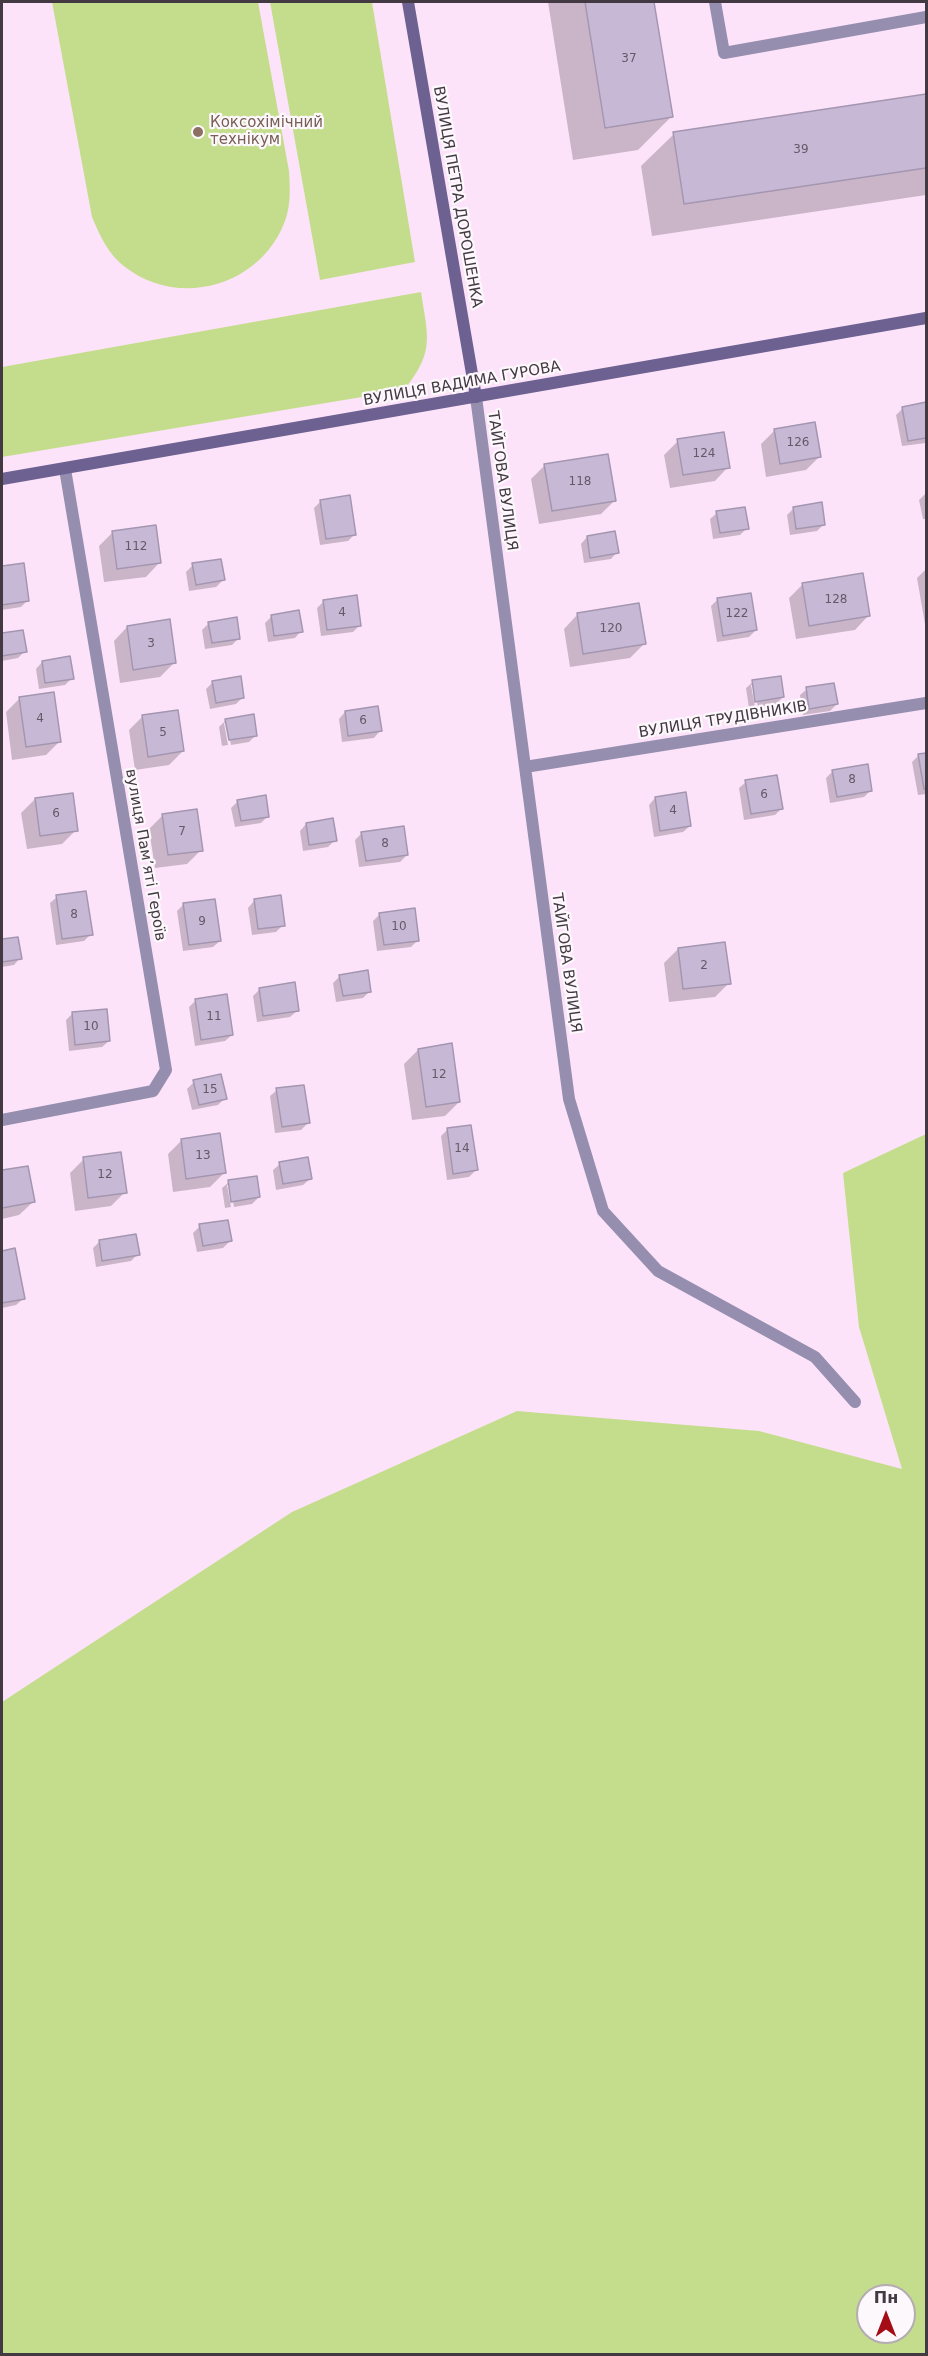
<!DOCTYPE html>
<meta charset="utf-8">
<style>
body{margin:0}
#map{position:relative;width:928px;height:2356px;overflow:hidden;background:#fde3fa;font-family:"DejaVu Sans",sans-serif}
canvas{display:block}
.frame{position:absolute;inset:0;border:3px solid #433942;pointer-events:none}
.north{position:absolute;left:856px;top:2284px;width:60px;height:60px;box-sizing:border-box;background:#fdf8fc;border:2px solid #b3acb2;border-radius:50%;rotate:0deg;font-size:16px;font-weight:700;line-height:24px;text-align:center;color:#433942}
.north::after{content:'';display:block;margin:auto;width:21px;height:27px;background:#a40c16;clip-path:polygon(50% 0,100% 100%,50% 72%,0 100%)}
</style>
<div id="map">
<canvas width="928" height="2356"></canvas>
<div class="frame"></div>
<div class="north">Пн</div>
</div>
<script>
const context = document.querySelector('canvas').getContext('2d');
context.lineJoin = 'round';
function fillPath(path, color) { context.fillStyle = color; context.fill(path, 'evenodd'); }
function stroke(path, color, width, dash) { context.strokeStyle = color; context.lineWidth = width; context.lineCap = dash ? 'butt' : 'round'; context.setLineDash(dash || []); context.stroke(path); }
function label(font, color, halo, rows, align = 'center') {
  context.font = font + ' "DejaVu Sans",sans-serif'; context.lineWidth = 4.5; context.setLineDash([]); context.textBaseline = 'middle'; context.strokeStyle = halo; context.fillStyle = color; for (const [text, x, y, turn = 0] of rows) {
    context.save(); context.translate(x, y); context.rotate((+turn || 0) * Math.PI / 180); context.textAlign = isNaN(turn) ? turn : align; if (halo) context.strokeText(text, 0, 0); context.fillText(text, 0, 0); context.restore();
  }
}
fillPath(new Path2D(`
 M52,2H258L289,171C290,188 291,205 285,221C261,286 179,309 125,267C108,254 100,236 92,217Z
 M270,2H372L415,262L320,280Z
 M421,292C428,338 435,351 404,390L2,457V367Z
 M926,1134V2354H2V1702L292,1512L517,1411L759,1431L902,1469L859,1327L843,1173ZM868,2296H904V2332H868Z`), '#c4dd8d');
fillPath(new Path2D(`
 M548,2H653L671,117L638,150L573,160Z
 M926,95V195L652,236L641,166L674,134Z
 M926,404V443L902,446L896,415L903,408Z
 M775,430L819,457L806,470L766,477L761,444Z
 M678,441L728,467L715,481L670,488L664,455Z
 M545,465L615,500L601,514L539,524L531,479Z
 M926,493V519H923L919,500Z
 M321,501L355,534L348,541L320,545L314,508Z
 M794,508L824,524L817,531L790,535L787,515Z
 M717,513L747,528L740,535L713,539L710,519Z
 M113,532L159,563L146,577L104,582L99,546Z
 M587,537L617,552L611,559L584,563L581,544Z
 M23,565L28,600L21,607L2,610V568Z
 M193,565L223,580L216,587L189,591L186,572Z
 M926,569V630L917,578Z
 M803,584L868,616L855,630L796,639L789,598Z
 M718,599L756,630L749,637L717,642L711,606Z
 M324,601L360,625L353,632L321,636L317,608Z
 M577,615L644,644L630,658L570,667L564,629Z
 M272,616L301,631L295,638L268,642L265,623Z
 M209,623L239,638L232,645L205,649L202,630Z
 M127,627L174,663L160,677L120,683L114,641Z
 M22,631L25,651L18,658L2,661V634Z
 M42,662L72,678L65,685L39,689L36,669Z
 M213,682L243,697L236,704L210,709L206,689Z
 M753,682L783,697L776,704L758,707L754,685H751L755,707L749,708L746,688Z
 M807,689L837,704L830,711L803,715L800,695Z
 M20,698L60,741L46,755L12,760L6,712Z
 M345,712L380,731L374,738L342,742L339,719Z
 M143,716L183,751L169,765L135,770L129,730Z
 M226,720L256,735L249,742L231,745L227,723H224L228,745L222,746L219,727Z
 M926,754V794L918,795L912,762L919,755Z
 M833,771L871,790L864,797L830,803L826,778Z
 M746,782L782,808L775,815L744,820L739,788Z
 M655,798L690,826L683,832L654,837L649,805Z
 M35,799L76,830L62,844L27,849L21,813Z
 M238,801L268,816L261,823L235,827L231,808Z
 M163,815L201,850L187,864L155,868L149,829Z
 M306,824L335,840L328,847L303,851L300,831Z
 M362,833L407,855L400,862L359,867L355,840Z
 M57,897L91,934L84,941L56,945L50,903Z
 M280,897L283,925L276,932L252,935L248,908L254,901Z
 M184,904L220,941L213,947L183,951L177,911Z
 M380,914L418,940L411,947L377,951L373,921Z
 M17,938L20,958L14,965L2,967V941Z
 M678,949L729,983L715,997L669,1002L664,963Z
 M340,976L370,991L363,998L336,1002L333,983Z
 M260,989L297,1011L290,1017L257,1022L253,996Z
 M196,1000L232,1035L225,1041L195,1046L189,1007Z
 M72,1014L109,1041L102,1047L69,1051L66,1020Z
 M418,1050L459,1102L445,1116L412,1120L404,1064Z
 M194,1082L225,1098L218,1105L192,1110L187,1089Z
 M277,1090L308,1123L301,1130L275,1133L270,1096Z
 M448,1129L476,1170L469,1177L447,1180L441,1136Z
 M182,1140L224,1173L210,1187L173,1192L168,1154Z
 M84,1159L125,1192L111,1206L75,1211L70,1173Z
 M280,1164L310,1179L303,1185L276,1190L273,1170Z
 M26,1167L33,1202L19,1215L2,1219V1172Z
 M229,1182L259,1197L252,1204L234,1207L230,1185H227L231,1207L225,1208L222,1188Z
 M200,1226L230,1241L223,1248L197,1252L193,1233Z
 M99,1242L138,1254L131,1261L96,1267L93,1248Z
 M14,1250L23,1299L16,1305L2,1308V1253Z`), '#0003');
const building = new Path2D(`
 M585,2H654L673,117L605,128Z
 M926,94V168L684,204L673,132Z
 M926,402V438L908,441L902,407Z
 M815,422L821,457L780,464L774,429Z
 M724,432L730,468L683,475L677,439Z
 M608,454L616,501L552,511L544,464Z
 M350,495L356,535L326,539L320,500Z
 M822,502L825,525L796,529L793,507Z
 M745,507L749,529L720,533L716,511Z
 M156,525L161,563L117,569L112,531Z
 M615,531L619,553L590,558L587,536Z
 M221,559L225,580L196,585L192,563Z
 M24,563L29,601L2,605V566Z
 M863,573L870,616L809,626L802,583Z
 M751,593L757,630L723,636L717,598Z
 M357,595L361,626L327,630L323,600Z
 M639,603L646,644L583,654L577,613Z
 M299,610L303,632L274,636L271,615Z
 M237,617L240,639L212,643L208,622Z
 M170,619L176,663L133,670L127,626Z
 M23,630L27,652L2,656V633Z
 M70,656L74,679L45,683L42,661Z
 M241,676L244,698L216,703L212,681Z
 M781,676L784,697L755,702L752,680Z
 M834,683L838,704L809,709L806,687Z
 M54,692L61,742L26,747L19,697Z
 M378,706L382,731L348,736L345,711Z
 M178,710L184,751L148,757L142,715Z
 M254,714L257,736L229,740L225,719Z
 M926,753V789H924L918,754Z
 M868,764L872,791L837,797L832,770Z
 M777,775L783,809L751,814L745,780Z
 M686,792L691,826L660,831L655,797Z
 M73,793L78,831L40,836L35,798Z
 M266,795L269,817L241,821L237,800Z
 M197,809L203,851L168,855L162,814Z
 M333,818L337,841L309,845L306,823Z
 M404,826L408,855L366,861L361,832Z
 M86,891L93,935L62,939L56,895Z
 M281,895L285,926L258,929L254,899Z
 M215,899L221,941L189,945L183,903Z
 M415,908L419,941L384,945L379,913Z
 M18,937L22,959L2,962V939Z
 M725,942L731,984L683,989L678,948Z
 M368,970L371,992L343,996L339,975Z
 M295,982L299,1011L263,1016L259,988Z
 M227,994L233,1035L201,1040L195,999Z
 M107,1009L110,1041L75,1045L72,1012Z
 M452,1043L460,1102L426,1107L418,1049Z
 M221,1074L227,1099L199,1105L193,1080Z
 M304,1085L310,1123L282,1127L276,1088Z
 M471,1125L478,1170L453,1174L447,1128Z
 M220,1133L226,1173L186,1179L181,1139Z
 M121,1152L127,1193L88,1198L83,1157Z
 M308,1157L312,1179L283,1184L279,1162Z
 M28,1166L35,1202L2,1208V1170Z
 M257,1176L260,1197L231,1202L228,1180Z
 M228,1220L232,1241L203,1246L199,1224Z
 M136,1234L140,1255L102,1261L99,1240Z
 M15,1248L25,1299L2,1303V1251Z`);
fillPath(building, '#c7b9d5');
stroke(building, '#a496b1', 1.5);
stroke(new Path2D(`
 M715,2L724,53L926,17`), '#958eaf', 12);
stroke(new Path2D(`
 M476,397L569,1099L603,1211L658,1271L815,1357L855,1402
 M525,767L926,703
 M2,1120L153,1091L166,1070L65,469`), '#958eaf', 12);
stroke(new Path2D(`
 M408,2L476,397
 M2,479L926,318`), '#6c6190', 12);
for (const [x, y, r, color] of [
 [198,132,6,"#8d6e63"]
]) { const dot = new Path2D(); dot.arc(x, y, r, 0, 2 * Math.PI); context.fillStyle = color; context.fill(dot); stroke(dot, '#fdf8fc', 2); }
label('12px', '#645967', null, [
 ["37",629,59],
 ["39",801,150],
 ["126",798,443],
 ["124",704,454],
 ["118",580,482],
 ["112",136,547],
 ["128",836,600],
 ["4",342,613],
 ["122",737,614],
 ["120",611,629],
 ["3",151,644],
 ["4",40,719],
 ["6",363,721],
 ["5",163,733],
 ["8",852,780],
 ["6",764,795],
 ["4",673,811],
 ["6",56,814],
 ["7",182,832],
 ["8",385,844],
 ["8",74,915],
 ["9",202,922],
 ["10",399,927],
 ["2",704,966],
 ["11",214,1017],
 ["10",91,1027],
 ["12",439,1075],
 ["15",210,1090],
 ["14",462,1149],
 ["13",203,1156],
 ["12",105,1175]
]);
label('15px', '#785e54', '#fdf8fc', [
 ["Коксохімічний",210,123],
 ["технікум",210,140]
], 'left');
label('15px', '#433942', '#fdf8fc', [
 ["ВУЛИЦЯ ПЕТРА ДОРОШЕНКА",457,197,80],
 ["ВУЛИЦЯ ВАДИМА ГУРОВА",462,384,-10],
 ["ТАЙГОВА ВУЛИЦЯ",502,481,82],
 ["ВУЛИЦЯ ТРУДІВНИКІВ",723,720,-9],
 ["вулиця Памʼяті Героїв",145,855,80],
 ["ТАЙГОВА ВУЛИЦЯ",566,963,82]
]);
</script>
